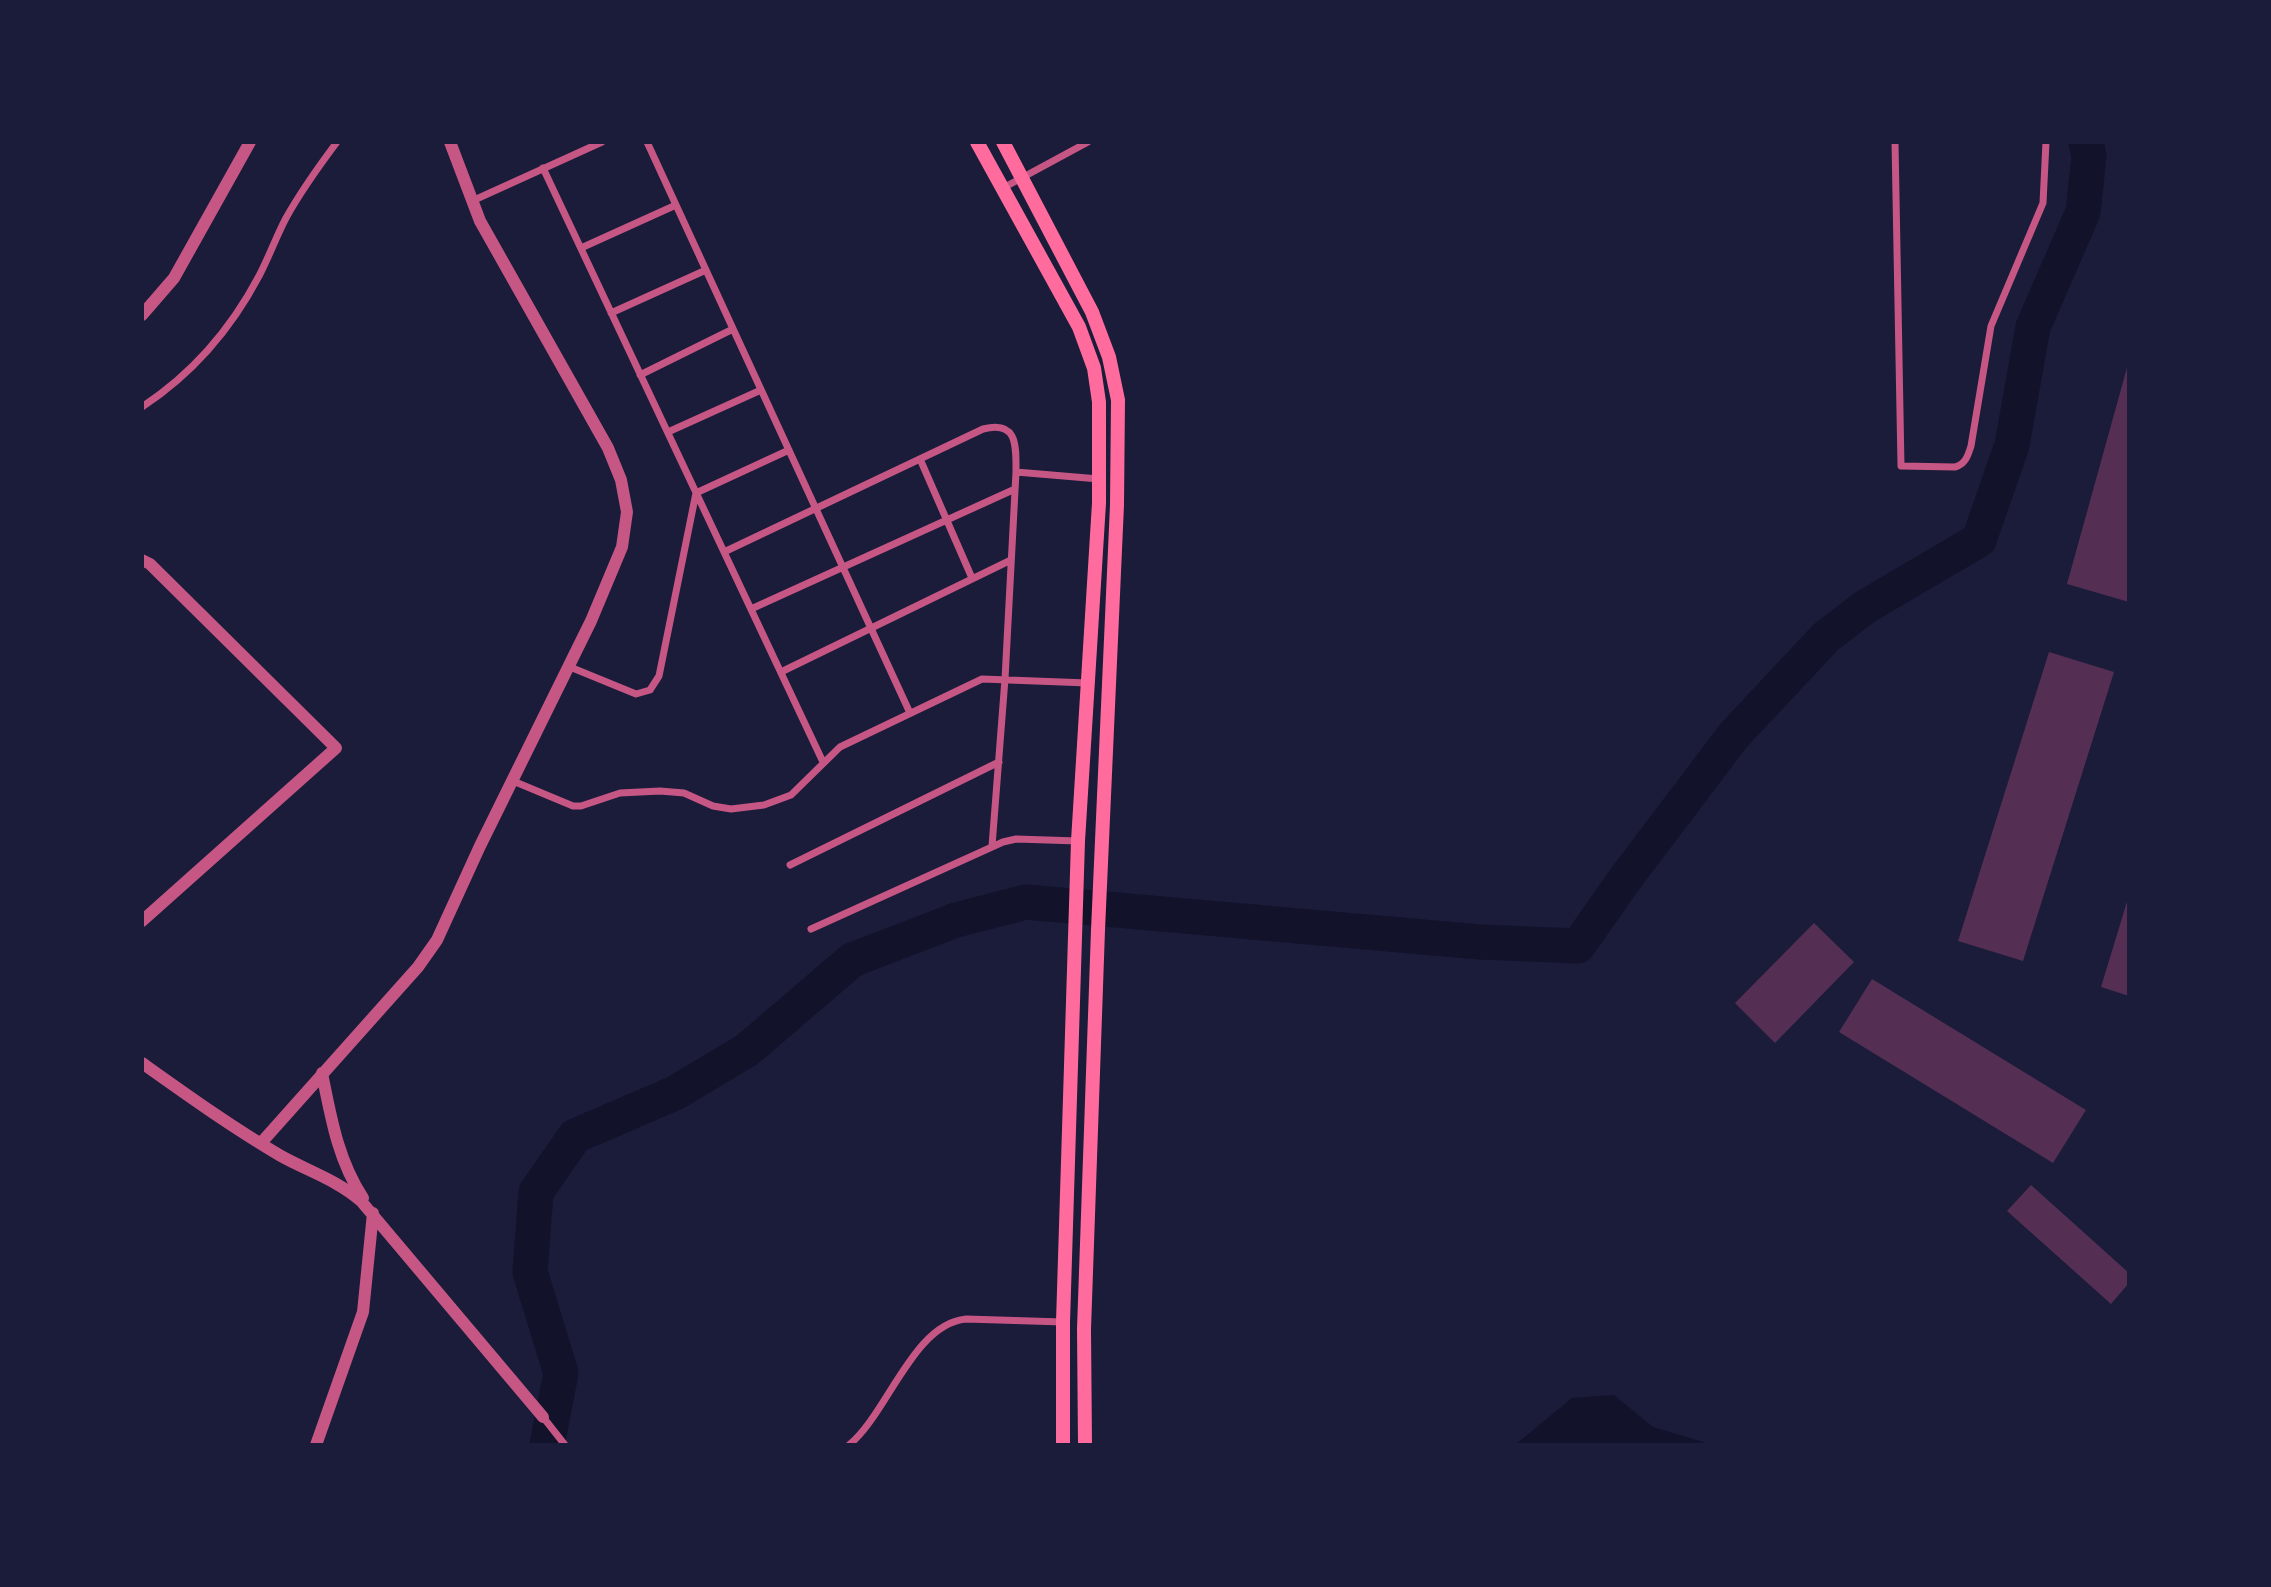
<!DOCTYPE html>
<style>
body{margin:0}
#map{position:relative;width:2271px;height:1587px;overflow:hidden;background:#1b1b3a;font-family:"Source Serif 4",serif}
canvas{display:block}
.frame{position:absolute;inset:0;border:144px solid #1b1b3a;pointer-events:none}
</style>
<div id="map">
<canvas width="2271" height="1587"></canvas>
<div class="frame"></div>
</div>
<script>
const context = document.querySelector('canvas').getContext('2d');
context.lineJoin = 'round';
function fillPath(path, color) { context.fillStyle = color; context.fill(path, 'evenodd'); }
function stroke(path, color, width, dash) { context.strokeStyle = color; context.lineWidth = width; context.lineCap = dash ? 'butt' : 'round'; context.setLineDash(dash || []); context.stroke(path); }
fillPath(new Path2D(`
 M1614,1395L1653,1427L1713,1445H1515L1572,1398Z`), '#12122b');
stroke(new Path2D(`
 M547,1445L561,1373L530,1272L536,1192L575,1136L675,1093L747,1050L852,960L956,920L1026,902L1480,942L1578,946L1625,879L1734,735L1826,637L1865,607L1979,540L2012,445L2033,327L2083,212L2089,156L2086,142`), '#12122b', 35);
fillPath(new Path2D(`
 M2128,364H2129V602L2067,584Z
 M2049,652L2114,672L2023,961L1958,941Z
 M2129,895V996L2101,987Z
 M1814,923L1854,962L1775,1043L1735,1003Z
 M1872,979L2086,1110L2053,1163L1839,1032Z
 M2031,1185L2129,1273V1283L2111,1304L2007,1211Z`), '#542f53');
stroke(new Path2D(`
 M647,142L910,713
 M1895,142L1901,466L1955,467C1966,464 1968,455 1971,446L1991,326L2043,203L2046,142
 M543,168L823,762
 M1003,188L1088,142
 M472,201L602,142
 M581,248L676,205
 M611,313L706,270
 M640,375L733,329
 M142,407C192,374 231,329 259,276C269,257 276,237 286,218C301,191 319,166 337,142
 M668,432L761,390
 M920,459L972,578
 M1016,472L1099,479
 M724,552L983,429C1018,420 1016,446 1016,472L1005,679L992,846
 M751,609L1015,489
 M570,667L636,694L650,690L659,676L696,493L789,450
 M781,672L1011,560
 M513,781L573,806H581L620,793L660,791L684,793L713,806L731,809L764,805L791,795L840,747L982,679L1088,683
 M790,865L999,762
 M811,929L1003,842L1016,839L1078,841
 M543,1417L565,1445
 M849,1445C888,1413 913,1324 966,1319L1063,1322`), '#c65784', 7);
stroke(new Path2D(`
 M142,315L174,278L250,142
 M142,560L150,564L336,748L142,921
 M142,1063C187,1095 233,1128 281,1156C308,1171 337,1180 361,1201L543,1417
 M322,1073C331,1118 338,1160 363,1198
 M261,1143L418,967L437,940L480,846L591,621L622,547L627,512L621,480L608,448L480,221L450,142
 M316,1445L363,1312L373,1213`), '#c65784', 12);
stroke(new Path2D(`
 M977,142L1079,327L1094,368L1099,402V503L1078,841L1063,1322V1445
 M1003,142L1092,312L1109,357L1118,400L1117,505L1098,930L1084,1329L1085,1445`), '#ff6b9d', 14);
</script>
